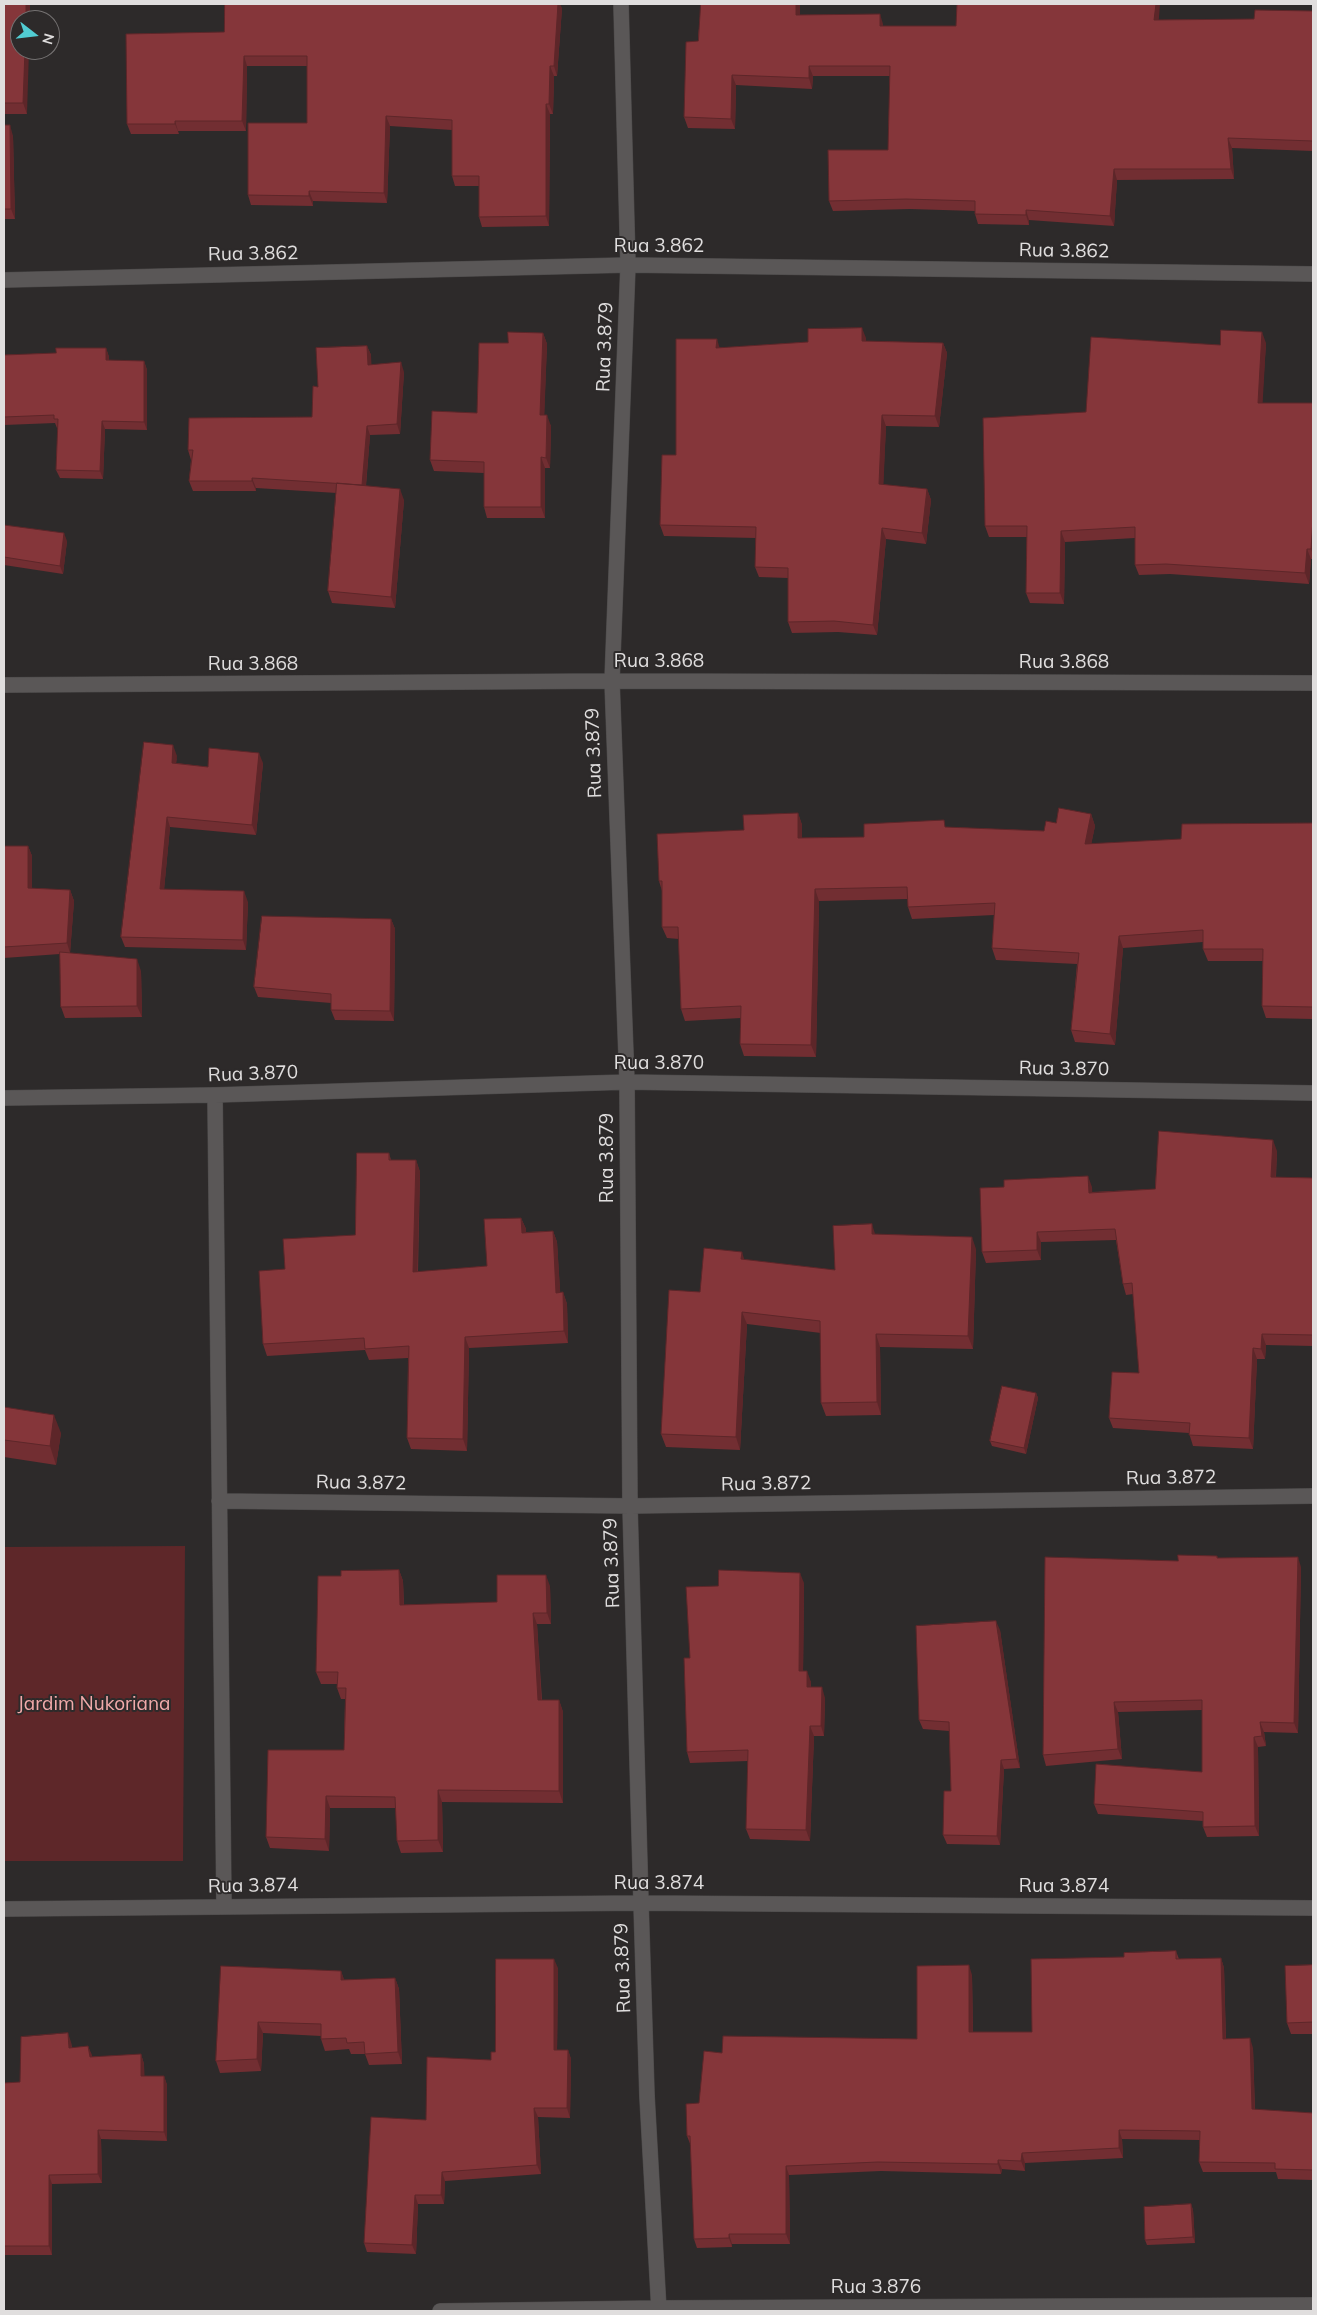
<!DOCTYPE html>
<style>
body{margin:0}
#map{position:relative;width:1317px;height:2315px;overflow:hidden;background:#2d2a2a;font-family:Mulish,sans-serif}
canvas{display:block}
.frame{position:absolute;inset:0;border:5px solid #e0dede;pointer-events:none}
.north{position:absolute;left:10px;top:10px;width:50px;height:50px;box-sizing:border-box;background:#2d2a2a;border:1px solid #757272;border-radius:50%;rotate:106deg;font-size:14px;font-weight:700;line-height:20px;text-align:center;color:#e0dede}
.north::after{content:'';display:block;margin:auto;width:18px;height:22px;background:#51ccd2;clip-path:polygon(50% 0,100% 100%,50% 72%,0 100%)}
</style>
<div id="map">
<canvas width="1317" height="2315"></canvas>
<div class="frame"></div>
<div class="north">N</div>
</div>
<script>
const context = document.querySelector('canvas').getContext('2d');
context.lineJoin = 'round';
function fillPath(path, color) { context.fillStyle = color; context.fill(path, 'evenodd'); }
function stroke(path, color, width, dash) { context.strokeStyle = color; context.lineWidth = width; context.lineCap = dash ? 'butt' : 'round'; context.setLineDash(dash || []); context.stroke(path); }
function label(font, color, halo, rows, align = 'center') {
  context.font = font + ' Mulish,sans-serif'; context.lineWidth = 4; context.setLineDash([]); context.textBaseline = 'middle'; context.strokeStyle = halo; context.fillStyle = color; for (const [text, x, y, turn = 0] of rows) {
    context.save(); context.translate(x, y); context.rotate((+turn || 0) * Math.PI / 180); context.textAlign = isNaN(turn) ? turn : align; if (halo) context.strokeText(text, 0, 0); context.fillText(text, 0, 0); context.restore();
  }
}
fillPath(new Path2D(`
 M185,1546L183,1861H4V1547Z`), '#5e2729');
const street = new Path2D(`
 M621,4L628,265L612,681L627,1082L630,1506L641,1903L647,2096L659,2311
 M4,280L628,265L1313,274
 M4,685L612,681L1313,683
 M215,1095L224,1907
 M4,1098L215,1095L627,1082L1313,1093
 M219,1501L630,1506L1313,1496
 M4,1909L641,1903L1313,1908
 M440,2311L659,2308L1313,2305`);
stroke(street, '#4a4848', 16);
stroke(street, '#5a5757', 15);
fillPath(new Path2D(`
 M4,4H30V20H20L27,114H4Z
 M701,4H800V15L883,24V26H956L1159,20L1254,19L1313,11V151L1232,148L1234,179L1117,180L1114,226L1029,220V225L978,224L975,214V211L910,209L833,211L829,201L888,150L890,76H813L812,89L736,85L735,129L688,128L684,117L698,41Z
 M562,8L557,76H554L553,114H550L549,226L482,227L479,217V186H455L452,176V130L390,126L387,203L313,201V206L251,205L248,195L307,123V66H247L246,131H178L179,134H131L127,124L224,32Z
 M4,125L13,136L15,219H4Z
 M543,333L547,344L544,415L551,426L550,468H545V518H487L484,507V473L434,471L430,460L477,413L508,343Z
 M866,338V341L943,343L947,353L939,427L886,426L883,485L927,489L931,500L926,544L886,539L877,635L838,632L792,633L788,622V578L759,577L755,567L756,538L664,536L660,525L676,455L720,348Z
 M1266,343L1262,403H1313V559H1311L1309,584L1170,574L1139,575L1135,565V538L1065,542L1064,604L1030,603L1026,593L1027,537H989L985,526L1086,412L1220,345Z
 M367,346L371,355V365L404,372L400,434L370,435L366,486L404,500L395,608L332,603L328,591L337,493L256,488V491H193L189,481L191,460L188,450L312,417L318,387Z
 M106,348L109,357V361H144L147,370V430L105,429L103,479L60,478L56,470L58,428H57L55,423L4,425V355L56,353Z
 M4,525L67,541L63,574L4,565Z
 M177,756L176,763L208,767L263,763L256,835L170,827L164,890L248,902L246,950L125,947L121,937Z
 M798,813L802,825V838L864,837L947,827L1044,831L1056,823L1091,814L1095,826L1091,844L1181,839L1313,823V1019L1266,1018L1262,1006L1263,961H1208L1203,949V942L1123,948L1115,1045L1075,1042L1071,1030L1077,964L996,960L992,948L994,915L912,919L908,907V899L819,901L816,1057L744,1056L740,1044L741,1018L685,1021L681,1009L679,939L667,938L662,927V891L659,881L744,830Z
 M4,846H28L32,856V888L70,890L74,901L70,953L141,971L142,1017L65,1018L61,1007L60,954L4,958Z
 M391,919L395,929L394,1021L335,1020L331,1010V1003L258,997L254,987Z
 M1277,1151L1276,1177L1313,1178V1346L1266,1345L1265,1359H1257L1253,1449L1193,1446L1189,1433L1113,1428L1109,1418L1139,1373L1133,1294L1126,1295L1123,1284L1116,1240L1041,1242V1260L986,1263L982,1252L1004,1187H1092V1192L1155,1189Z
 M389,1153L391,1160H416L420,1172L418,1272L487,1266L521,1218L526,1229V1232L553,1231L557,1242L560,1292H563L567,1304L568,1343L469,1348L467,1451L411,1449L407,1438L408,1358L369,1360L365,1350L267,1356L263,1344L285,1269L355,1235Z
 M875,1234L976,1249L973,1349L880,1347L881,1415L826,1416L821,1403V1333L747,1324L740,1450L666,1447L661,1434L700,1292L744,1260L835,1270Z
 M1036,1393L1038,1398L1026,1454L992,1446L990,1441Z
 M4,1407L61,1433L56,1465L4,1457Z
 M1217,1556L1218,1558L1301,1567L1298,1733L1264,1732L1266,1746L1258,1747L1259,1836L1207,1837L1203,1827V1821L1098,1814L1094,1804L1202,1772V1710L1118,1712L1122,1759L1046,1766L1043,1755L1178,1561Z
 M399,1570L403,1581L404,1605L497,1602L550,1586L551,1624H537L542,1700H559L563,1712V1803L442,1802L443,1852L401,1853L397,1841L396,1808H330L329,1851L270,1848L266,1837L344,1750L345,1699H341L337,1688V1684H321L316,1672L341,1576Z
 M804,1583L803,1671L811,1682V1687L825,1698L824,1736H814L810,1841L750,1839L746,1829L748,1761L690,1763L687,1752L690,1658Z
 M1000,1630L1020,1768L1004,1769L1000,1845L947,1844L943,1835L951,1791L949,1731L923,1729L919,1720Z
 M1176,1951L1179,1959L1221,1958L1224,1968L1226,2039L1253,2048L1255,2110L1313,2113V2180L1278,2179L1276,2172H1203L1199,2162L1200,2140L1122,2139L1123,2158L1025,2163V2171L1002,2169L1001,2174L881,2171L789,2175L790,2244H732V2247L697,2248L694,2239L691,2146L687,2136L699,2103L722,2053L917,2039L972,1975L973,2032H1032L1124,1957Z
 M1313,1965V2034H1291L1287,2023Z
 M221,1966L341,1971L344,1980L395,1978L399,1989L402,2064L369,2065L365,2054H351L349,2049L325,2051L321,2039V2036L263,2033L261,2071L220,2073L216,2061Z
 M558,1968L557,2050H568L571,2059L570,2118L538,2117L541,2174L445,2181L444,2204H418L416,2254L367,2252L364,2243L426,2120L491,2060L495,2052Z
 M71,2042L72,2048L88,2046L92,2057L141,2054L144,2064V2076H164L167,2085V2141L101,2139L102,2183L52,2184V2255H4V2083L20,2082Z
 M1191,2204L1193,2210L1195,2243L1147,2245L1145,2240Z`), '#722e32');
fillPath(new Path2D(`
 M26,4H30V20H26Z
 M558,4H560L562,8L557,76L554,66Z
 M796,4H800V25L796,15Z
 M1156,4H1160L1158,30L1154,20Z
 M880,14L883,24V36L880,26Z
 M25,50H29L27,114L23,103Z
 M244,56L247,66L246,131L242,121Z
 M550,66L554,76L553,114L549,104Z
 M809,66L813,76L812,89L809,78Z
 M732,75L736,85L735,129L731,119Z
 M546,104L550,114L549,226L546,216Z
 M386,116L390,126L387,203L384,193Z
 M175,121L178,131L179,134L175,124Z
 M10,125L13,136L15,219L11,209Z
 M1228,138L1232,148L1234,179L1231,169Z
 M1114,169L1117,180L1114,226L1110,216Z
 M309,191L313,201V206L309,196Z
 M1026,210L1029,220V225L1026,215Z
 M862,328L866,338V352L862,341Z
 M1262,332L1266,343L1262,414L1258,403Z
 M543,333L547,344L544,425L540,415Z
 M717,339L720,349L716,348Z
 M943,343L947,353L939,427L935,416Z
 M367,346L371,355L372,375L368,365Z
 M106,348L109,357V369L106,360Z
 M144,361L147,370V430L144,422Z
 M401,362L404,372L400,434L397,424Z
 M547,415L551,426L550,468L546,458Z
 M882,415L886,426L883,495L879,484Z
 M102,421L105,429L103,479L100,471Z
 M367,426L370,435L365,495L362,485Z
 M541,457L545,468V518L541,507Z
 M252,478L256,488V491L252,481Z
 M400,489L404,500L395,608L391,597Z
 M927,489L931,500L926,544L922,533Z
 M1313,519V555L1311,549Z
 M882,528L886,539L877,635L873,625Z
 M1061,531L1065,542L1064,604L1060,593Z
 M64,533L67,541L63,574L60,566Z
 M1307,549L1311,559L1309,584L1305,573Z
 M173,745L177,756L175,773L172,763Z
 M259,753L263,763L256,835L252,825Z
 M798,813L802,825V850L798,838Z
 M1091,814L1095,826L1089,856L1085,844Z
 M167,817L170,827L163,900L160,889Z
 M28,846L32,856V898L28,888Z
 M815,889L819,901L816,1057L811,1045Z
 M70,890L74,901L70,953L67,943Z
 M244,891L248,902L246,950L243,940Z
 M391,919L395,929L394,1021L390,1011Z
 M1119,936L1123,948L1115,1045L1110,1034Z
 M137,959L141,971L142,1017L137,1006Z
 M1273,1140L1277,1151L1275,1188L1271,1177Z
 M416,1160L420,1172L417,1284L413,1272Z
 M1088,1176L1092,1187L1093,1204L1089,1193Z
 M521,1218L526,1229V1244L522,1233Z
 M872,1224L876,1237L872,1234Z
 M553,1231L557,1242L561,1304L556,1293Z
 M1037,1232L1041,1242V1260L1037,1250Z
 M972,1237L976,1249L973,1349L968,1336Z
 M742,1252L746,1265L741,1259Z
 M563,1292L567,1304L568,1343L564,1331Z
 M742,1312L747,1324L740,1450L736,1437Z
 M876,1334L880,1347L881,1415L877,1402Z
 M1262,1334L1266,1345L1265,1359L1261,1349Z
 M465,1337L469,1348L467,1451L463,1439Z
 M1253,1348L1257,1359L1253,1449L1249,1438Z
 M1036,1393L1038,1398L1026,1454L1024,1448Z
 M54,1415L61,1433L56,1465L50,1446Z
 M1298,1557L1301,1567L1298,1733L1294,1723Z
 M399,1570L403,1581L404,1617L400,1605Z
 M800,1573L804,1583L803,1681L799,1671Z
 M546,1575L550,1586L551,1624L547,1613Z
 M533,1613L537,1624L542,1711L538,1700Z
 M996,1621L1000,1630L1020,1768L1017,1759Z
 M807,1671L811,1682L810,1697L807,1687Z
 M822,1687L825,1698L824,1736L821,1726Z
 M559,1700L563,1712V1803L559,1791Z
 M1114,1702L1118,1712L1122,1759L1118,1749Z
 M1260,1722L1264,1732L1266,1746L1262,1736Z
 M810,1726L814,1736L810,1841L806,1830Z
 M1254,1737L1258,1747L1259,1836L1255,1826Z
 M1001,1760L1004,1769L1000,1845L997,1836Z
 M438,1790L442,1802L443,1852L438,1840Z
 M326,1796L330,1808L329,1851L325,1839Z
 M1221,1958L1224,1968L1226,2049L1223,2039Z
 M554,1959L558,1968L557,2059L554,2050Z
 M969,1965L972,1975L973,2042L969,2032Z
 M341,1971L345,1982L341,1980Z
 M395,1978L399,1989L402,2064L398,2052Z
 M258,2022L263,2033L261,2071L257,2059Z
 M68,2033L71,2042L72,2058L69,2048Z
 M1250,2038L1253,2048L1255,2119L1252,2109Z
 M88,2046L92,2055L93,2067L90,2057Z
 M568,2050L571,2059L570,2118L567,2108Z
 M141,2054L144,2064L145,2085L141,2076Z
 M164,2076L167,2085V2141L164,2132Z
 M534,2108L538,2117L541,2174L537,2165Z
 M98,2130L101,2139L102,2183L98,2174Z
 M1119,2130L1122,2139L1123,2158L1119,2148Z
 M1022,2153L1025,2163V2171L1021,2161Z
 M998,2160L1002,2169L1001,2174L998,2164Z
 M786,2166L789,2175L790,2244L786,2234Z
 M442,2172L445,2181L444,2204L441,2195Z
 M49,2175L52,2184V2255L49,2246Z
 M415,2195L418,2204L416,2254L412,2245Z
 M1191,2204L1193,2210L1195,2243L1193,2237Z
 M729,2234L732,2244V2247L729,2238Z`), '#5d2629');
const building = new Path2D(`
 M4,4H26V20H20V50H25L23,103H4Z
 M225,4H558L554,66H550L549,104H546V216L479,217V176H452V120L386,116L384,193L309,191V196L248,195V123H307V56H244L242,121H175V124H127L126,34L224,32Z
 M701,4H796V15L880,14V26H956L957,4H1156L1154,20L1254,19L1255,10L1313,11V141L1228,138L1231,169H1114L1110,216L1026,210V215L975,214V201L906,199L829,201L828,150H888L890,66H809V78L732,75L731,119L684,117L686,42L698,41Z
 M4,125H10L11,209H4Z
 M862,328V341L943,343L935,416L882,415L879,484L927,489L922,533L882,528L873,625L834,621L788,622V568L755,567L756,527L660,525L662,455H676V339H717L716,348L808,342V329Z
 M1221,330L1262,332L1258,403H1313V519L1311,549H1307L1305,573L1166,564L1135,565V527L1061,531L1060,593H1026L1027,526H985L983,418L1086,412L1091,337L1220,345Z
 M508,332L543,333L540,415H547L546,458L541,457V507H484V462L430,460L432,411L477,413L479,343H508Z
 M367,346L368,365L401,362L397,424L367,426L362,485L252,478V481H189L193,450H188L189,418L312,417L313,386L318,387L316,348Z
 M56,348H106V360L144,361V422L102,421L100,471L56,470L58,419H54V415L4,417V355L56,353Z
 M337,483L400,489L391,597L328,591Z
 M4,525L64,533L60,566L4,557Z
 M144,742L173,745L172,763L208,767L209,748L259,753L252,825L167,817L160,889L244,891L243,940L121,937Z
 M1059,808L1091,814L1085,844L1181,839L1182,824L1313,823V1007L1262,1006L1263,949H1203V930L1119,936L1110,1034L1071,1030L1079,953L992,948L995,903L908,907L907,887L815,889L811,1045L740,1044L741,1006L681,1009L678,927H662V881H659L657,834L744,830L743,815L798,813V838L864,837V824L944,820L945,827L1044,831L1046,821L1056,823Z
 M4,846H28V888L70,890L67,943L4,947Z
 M262,916L391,919L390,1011L331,1010V994L254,987Z
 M60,952L137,959V1006L61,1007Z
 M1159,1131L1273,1140L1271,1177L1313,1178V1335L1262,1334L1261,1349L1253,1348L1249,1438L1189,1435L1190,1423L1109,1418L1112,1372L1139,1373L1132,1283L1123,1284L1115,1229L1037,1232V1250L982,1252L980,1188L1004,1187V1180L1088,1176L1089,1193L1155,1189Z
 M357,1153H389V1160H416L413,1272L487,1266L484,1219L521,1218L522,1233L553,1231L556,1293L563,1292L564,1331L465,1337L463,1439L407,1438L409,1346L365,1349L364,1338L263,1344L259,1271L285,1269L283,1239L355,1235Z
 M872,1224V1234L972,1237L968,1336L876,1334L877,1402L821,1403L820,1321L742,1312L736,1437L661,1434L669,1290L700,1292L704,1248L742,1252L741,1259L835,1270L833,1226Z
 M1002,1386L1036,1393L1024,1448L990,1441Z
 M4,1407L54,1415L50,1446L4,1440Z
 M1178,1555L1217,1556V1558L1298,1557L1294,1723L1260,1722L1262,1736L1254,1737L1255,1826L1203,1827V1812L1094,1804L1096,1764L1202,1772V1700L1114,1702L1118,1749L1043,1755L1045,1557L1178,1561Z
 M399,1570L400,1605L497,1602V1575H546L547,1613H533L538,1700H559V1791L438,1790V1840L397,1841L395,1797L326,1796L325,1839L266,1837L268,1750H344L346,1688H337L338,1672H316L318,1576H341V1571Z
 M719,1570L800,1573L799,1671H807V1687H822L821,1726H810L806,1830L746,1829L748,1750L687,1752L684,1658H690L686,1587L718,1586Z
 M996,1621L1017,1759L1001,1760L997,1836L943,1835L944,1791H951L949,1722L919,1720L916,1626Z
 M1176,1951V1959L1221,1958L1223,2039L1250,2038L1252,2109L1313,2113V2170L1275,2169V2163L1199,2162L1200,2131L1119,2130V2148L1022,2153L1021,2161L998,2160V2164L878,2162L786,2166V2234H729V2238L694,2239L690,2136H687L686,2104L699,2103L704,2051L722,2053L723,2036L917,2039V1966L969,1965V2032H1032L1031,1959L1124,1957V1953Z
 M496,1959H554V2050H568L567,2108H534L537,2165L442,2172L441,2195H415L412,2245L364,2243L371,2117L426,2120L427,2057L491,2060V2052H495Z
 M1313,1965V2022L1287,2023L1285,1966Z
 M221,1966L341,1971V1980L395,1978L398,2052L365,2054L364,2042L347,2043L346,2038L321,2039V2024L258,2022L257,2059L216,2061Z
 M68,2033L69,2048L88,2046L90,2057L141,2054V2076H164V2132L98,2130V2174L49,2175V2246H4V2083L20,2082L21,2037Z
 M1191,2204L1193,2237L1145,2240L1144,2207Z`);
fillPath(building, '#85363a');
stroke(building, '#5d2629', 1);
label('19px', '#e0dede', '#2d2a2a', [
 ["Rua 3.862",659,246],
 ["Rua 3.862",1064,251,1],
 ["Rua 3.862",253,254,-1],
 ["Rua 3.879",605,347,-88],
 ["Rua 3.868",659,661],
 ["Rua 3.868",1064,662],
 ["Rua 3.868",253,664],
 ["Rua 3.879",594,753,-92],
 ["Rua 3.870",659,1063],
 ["Rua 3.870",1064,1069,1],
 ["Rua 3.870",253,1074,-2],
 ["Rua 3.879",607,1158,-90],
 ["Rua 3.872",1171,1478,-1],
 ["Rua 3.872",361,1483,1],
 ["Rua 3.872",766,1484,-1],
 ["Rua 3.879",612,1563,-92],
 ["Rua 3.874",659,1883],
 ["Rua 3.874",253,1886,-1],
 ["Rua 3.874",1064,1886],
 ["Rua 3.879",623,1968,-92],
 ["Rua 3.876",876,2287]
]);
label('19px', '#f1aaaa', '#2d2a2a', [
 ["Jardim Nukoriana",94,1704]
]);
</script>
